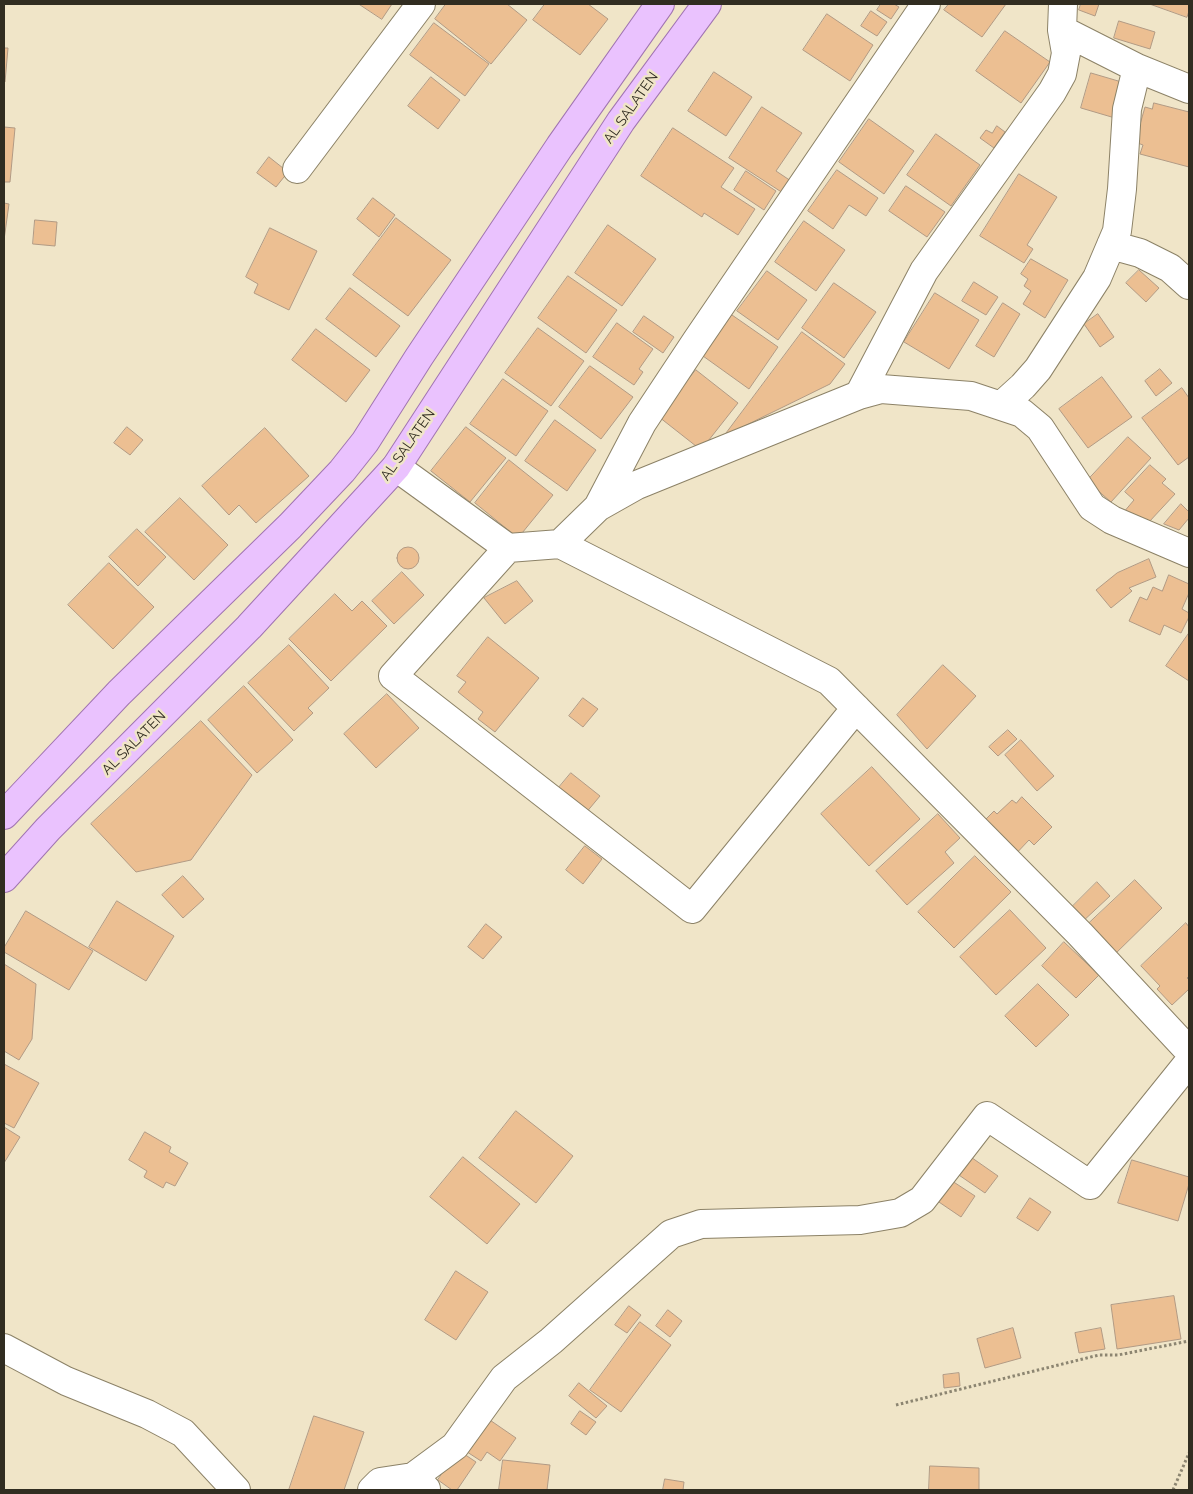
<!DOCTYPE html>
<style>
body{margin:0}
#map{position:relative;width:1193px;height:1494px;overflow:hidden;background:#f0e5c8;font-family:Raleway,sans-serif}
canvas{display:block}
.frame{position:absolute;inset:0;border:5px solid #312d21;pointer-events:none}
</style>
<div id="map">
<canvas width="1193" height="1494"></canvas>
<div class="frame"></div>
</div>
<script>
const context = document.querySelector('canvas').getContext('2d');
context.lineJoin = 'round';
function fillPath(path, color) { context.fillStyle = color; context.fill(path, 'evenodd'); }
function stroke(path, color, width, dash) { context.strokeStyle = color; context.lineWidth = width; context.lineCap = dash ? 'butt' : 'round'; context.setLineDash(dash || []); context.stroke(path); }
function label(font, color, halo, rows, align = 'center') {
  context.font = font + ' Raleway,sans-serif'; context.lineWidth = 5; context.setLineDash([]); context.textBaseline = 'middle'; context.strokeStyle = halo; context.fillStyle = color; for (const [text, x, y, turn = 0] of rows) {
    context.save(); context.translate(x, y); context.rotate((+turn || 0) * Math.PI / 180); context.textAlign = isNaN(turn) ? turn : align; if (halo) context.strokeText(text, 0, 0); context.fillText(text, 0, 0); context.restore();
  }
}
const building = new Path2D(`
 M359,4H392L382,19Z
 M446,4H507L527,20L491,64L435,19Z
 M545,4H588L608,19L580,55L533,20Z
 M881,4H894L899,7L891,19L877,10Z
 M949,4H1006L982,37L944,10Z
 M1081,4H1099L1095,16L1079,10Z
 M1150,4H1189V11L1187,17Z
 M871,11L887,22L877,36L861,26Z
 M827,14L873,45L850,81L803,50Z
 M1119,21L1155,32L1150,49L1114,38Z
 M434,23L489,64L465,96L410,55Z
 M1005,31L1050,62L1021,103L976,71Z
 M4,48H8L5,82L4,81Z
 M714,72L752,97L726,136L688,111Z
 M1091,73L1125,83L1115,118L1081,108Z
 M431,77L460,100L438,129L408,106Z
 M1154,103L1189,112V167L1140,154L1143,145L1135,142L1145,107L1152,109Z
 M762,107L802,133L776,171L791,181L783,193L729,158Z
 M869,119L914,151L884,194L839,162Z
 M997,126L1005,132L994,148L980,138L986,130L992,133Z
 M4,127L15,128L10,182H4Z
 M673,128L734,168L721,187L755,209L738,235L704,213L702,217L641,176Z
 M936,134L980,165L951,206L907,175Z
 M269,157L288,172L276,187L257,173Z
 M837,170L878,198L866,216L849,205L833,229L808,211Z
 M746,171L776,191L764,210L734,190Z
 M1019,174L1057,197L1027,245L1033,249L1024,263L980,236Z
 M906,186L945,212L927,237L889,211Z
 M373,198L395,215L379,237L357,219Z
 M4,203L9,204L4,240Z
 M396,218L451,260L408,316L353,275Z
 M35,220L57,222L55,246L33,244Z
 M804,221L845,250L816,291L775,262Z
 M608,225L656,259L622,306L575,273Z
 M270,228L317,251L289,310L254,293L258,284L246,277Z
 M1031,259L1068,280L1045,318L1023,304L1031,291L1024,286L1028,279L1021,274Z
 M1139,270L1159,288L1146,302L1126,283Z
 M767,271L807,300L778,340L737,311Z
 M568,276L617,310L586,353L538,318Z
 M974,282L998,297L986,315L962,301Z
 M834,283L876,312L844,358L802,328Z
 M350,288L400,326L376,357L326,319Z
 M935,293L979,320L949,369L904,342Z
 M1003,303L1020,314L994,357L976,346Z
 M1098,314L1114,337L1100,347L1084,324Z
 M732,315L778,347L749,389L703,356Z
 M644,316L674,337L663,353L633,332Z
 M617,323L653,349L639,369L643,372L634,385L593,357Z
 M538,328L584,361L551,406L505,373Z
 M316,329L370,370L346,402L292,360Z
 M802,332L845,364L830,384L724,436Z
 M590,366L633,397L601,439L559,407Z
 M1160,369L1172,383L1156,396L1145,381Z
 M696,370L738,403L701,450L659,417Z
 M1102,377L1132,417L1088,448L1059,409Z
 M503,379L548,411L516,456L470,424Z
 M1182,388L1189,398V457L1178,465L1142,418Z
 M555,420L596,450L567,491L525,461Z
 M127,427L143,440L130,455L114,443Z
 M466,427L506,458L470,502L431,471Z
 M265,428L309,476L256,523L239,505L229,515L202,486Z
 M1128,437L1151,458L1111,502L1087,481Z
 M509,460L553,495L518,538L475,503Z
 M1150,465L1166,479L1162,483L1175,494L1149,522L1123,513L1134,500L1125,492Z
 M180,498L228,545L194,580L145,532Z
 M1181,504L1189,512V518L1179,530L1164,524Z
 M137,529L166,557L138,586L109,557Z
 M397 558a11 11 0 1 1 22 0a11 11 0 1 1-22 0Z
 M1149,559L1156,577L1129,588L1132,591L1111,608L1096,590L1117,573Z
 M109,563L154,607L113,649L68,605Z
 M402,572L424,595L394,624L372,601Z
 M1169,575L1189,584V593L1182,609L1189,613V617L1181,633L1164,625L1160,635L1129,621L1140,597L1147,600L1153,587L1162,591Z
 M517,581L533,601L505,624L484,598Z
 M335,594L352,611L362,601L387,626L331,681L289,639Z
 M1189,633V681L1166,666Z
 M488,637L539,678L495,732L478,719L483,712L458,692L466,682L457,676Z
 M289,645L329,688L308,708L313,713L294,731L248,683Z
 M943,665L976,696L927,749L897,715Z
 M244,686L293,740L257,773L208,720Z
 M387,694L419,728L376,768L344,734Z
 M583,698L598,709L583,727L569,716Z
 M201,721L252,775L191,860L136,872L91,824Z
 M1008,730L1017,739L998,756L989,747Z
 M1021,740L1054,776L1037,791L1005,755Z
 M872,767L920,819L869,866L821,814Z
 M571,773L600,796L585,814L556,791Z
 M1022,797L1052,827L1034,845L1029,840L1011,859L978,827L994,811L997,814L1012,800L1016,803Z
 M938,814L960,838L945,852L954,863L907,905L876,871Z
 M585,846L602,859L583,884L566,870Z
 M975,856L1011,892L954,948L918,912Z
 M183,876L204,899L183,918L162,895Z
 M1135,880L1162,908L1113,956L1085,927Z
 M1097,882L1110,896L1081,923L1069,910Z
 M117,901L174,936L146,981L89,947Z
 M1010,910L1046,948L996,995L960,957Z
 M26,911L93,951L69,990L4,952V948Z
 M1186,923L1189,927V976L1187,978L1189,980V989L1172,1005L1157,989L1160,986L1141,966Z
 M486,924L502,937L483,959L468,947Z
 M1064,942L1099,975L1076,998L1042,966Z
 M4,964L36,984L32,1039L19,1060L4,1051Z
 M1038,984L1069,1015L1036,1047L1005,1016Z
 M4,1064L39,1083L14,1128L4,1123Z
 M516,1111L573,1156L536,1203L479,1158Z
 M4,1127L20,1137L4,1163Z
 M145,1132L171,1147L169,1152L188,1163L175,1186L166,1182L163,1188L144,1177L147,1171L129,1160Z
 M965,1153L998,1176L985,1193L953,1171Z
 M463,1157L520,1204L487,1244L430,1197Z
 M1132,1160L1189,1177V1184L1178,1221L1118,1203Z
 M946,1177L975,1196L961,1217L933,1198Z
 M1030,1198L1051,1212L1038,1231L1017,1218Z
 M456,1271L488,1292L456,1340L425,1320Z
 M1174,1296L1181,1339L1117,1349L1111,1305Z
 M629,1306L641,1315L627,1333L615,1325Z
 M668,1310L682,1321L670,1337L656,1326Z
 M640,1322L671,1345L621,1412L590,1390Z
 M1013,1328L1021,1358L985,1368L977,1339Z
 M1101,1328L1105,1349L1079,1353L1075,1333Z
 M959,1373L960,1386L944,1388L943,1375Z
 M579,1383L607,1406L596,1418L569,1396Z
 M580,1411L596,1422L586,1435L571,1424Z
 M314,1416L364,1432L344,1490H289Z
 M484,1416L516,1438L500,1461L487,1452L481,1461L461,1448Z
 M458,1450L476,1462L457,1490H452L438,1480Z
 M503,1460L550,1465L547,1490H499Z
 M930,1466L979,1468V1490H929Z
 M665,1479L684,1482L683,1490H663Z`);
fillPath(building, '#ecbf92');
stroke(building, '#b19a84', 1);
const minor = new Path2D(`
 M1062,30L1137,68L1189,89
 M297,169L421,4
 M1111,245L1140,253L1170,268L1189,285
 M859,395L881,389L971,396L1022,413L1040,428L1092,507L1112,520L1189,553
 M1002,405L1023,386L1038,369L1097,278L1117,231L1122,189L1127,109L1137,68
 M396,467L508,548L560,544L829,681L1080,934L1189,1051
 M598,507L642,423L697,340L926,4
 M560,544L598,507L637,485L859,395L924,271L1052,92L1062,74L1066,53L1062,30L1063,4
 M508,548L393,676L692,909L856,708
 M4,1348L66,1381L147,1414L183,1433L236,1490
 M413,1477L455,1446L504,1378L551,1341L671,1234L701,1224L860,1220L900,1213L922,1200L987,1116L1090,1185L1189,1062
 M372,1490L380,1482L413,1477L426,1489`);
const major = new Path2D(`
 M4,815L119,693L290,526L342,471L365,442L419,357L560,146L660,4
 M4,878L48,829L249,627L396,467L621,121L707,4`);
stroke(minor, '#8c8267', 30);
stroke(major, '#a074b1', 30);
stroke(new Path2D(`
 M896,1405L1099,1355H1118L1189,1341
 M1173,1490L1189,1453`), '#8c8571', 3, [2.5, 2.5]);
stroke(minor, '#fff', 28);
stroke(major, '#eac2fe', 28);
label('14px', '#312d21', '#f0e5c8', [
 ["AL SALATEN",631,108,-55],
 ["AL SALATEN",408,445,-55],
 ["AL SALATEN",134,743,-45]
]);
</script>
